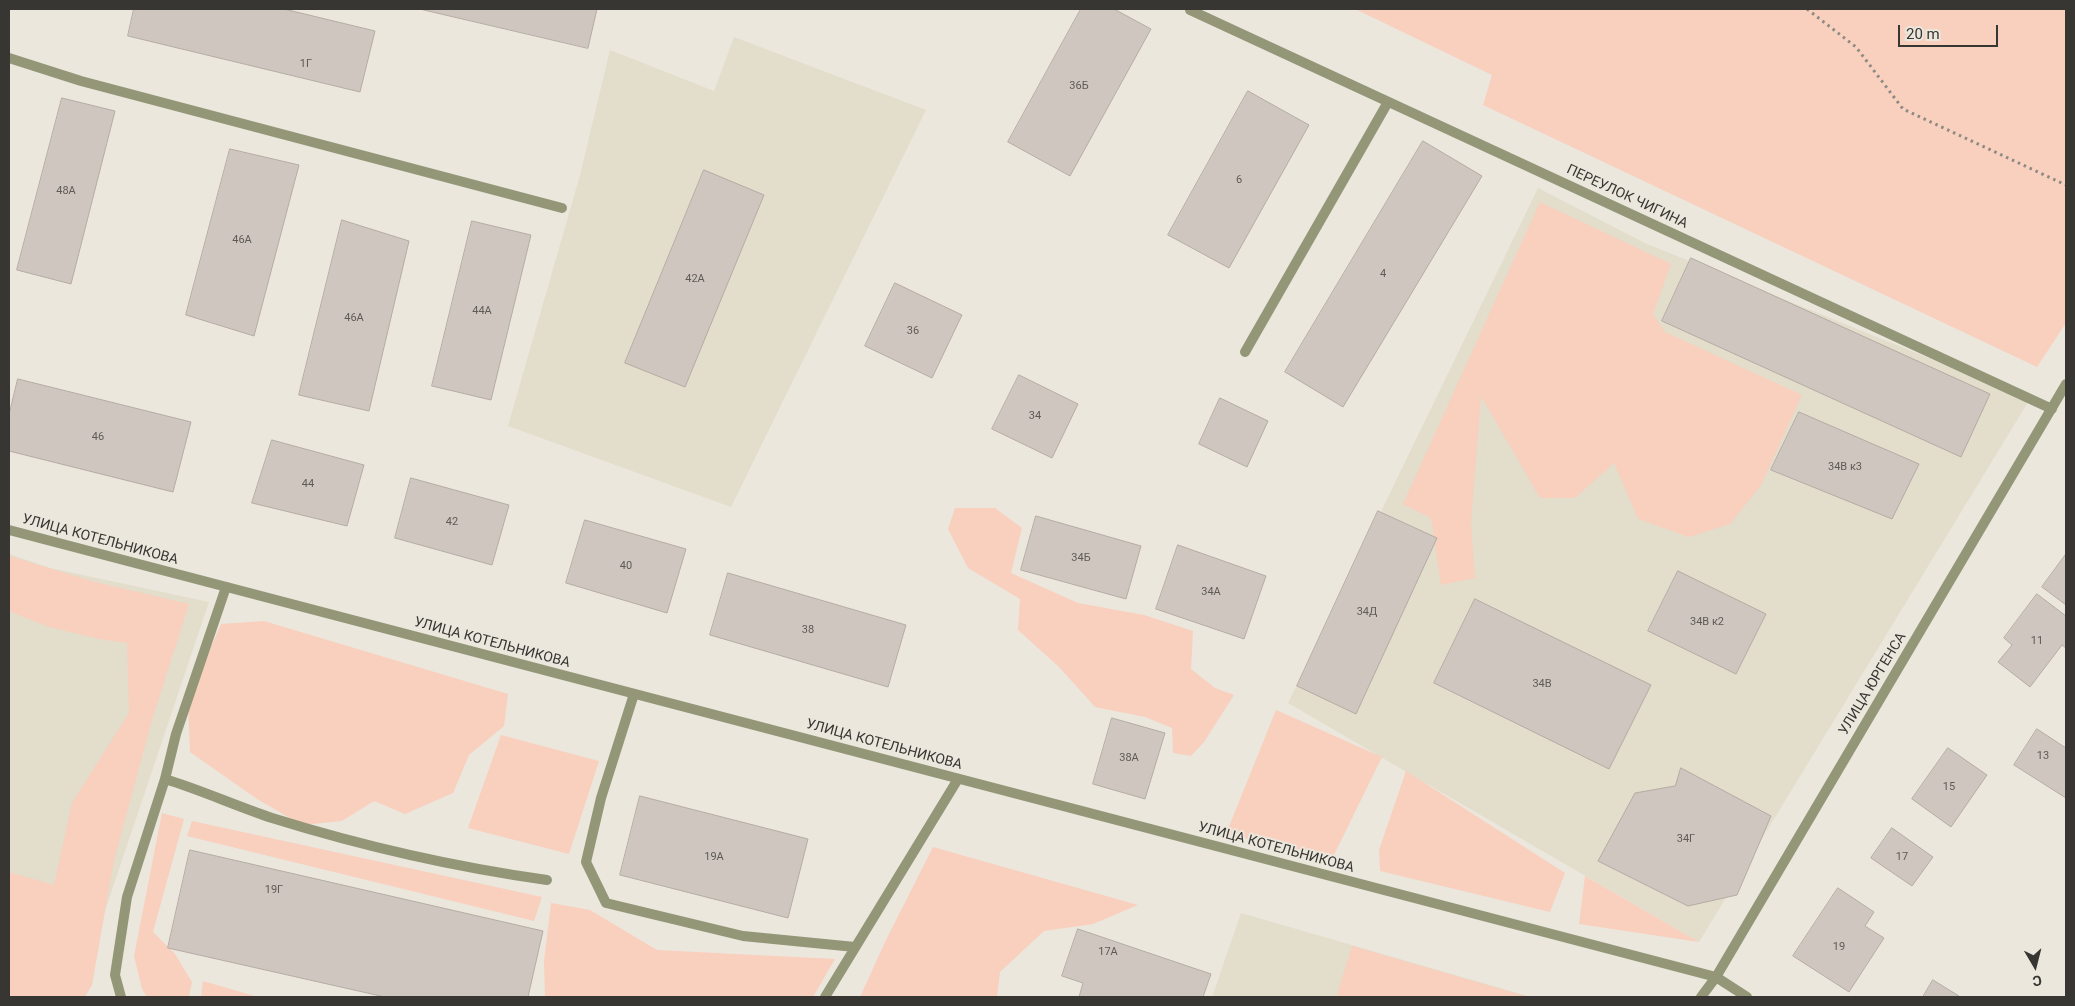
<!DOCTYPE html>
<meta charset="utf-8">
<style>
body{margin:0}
#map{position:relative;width:2075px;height:1006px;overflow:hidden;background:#ebe7dd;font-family:Roboto,sans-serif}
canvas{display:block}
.frame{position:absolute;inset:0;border:10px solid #383632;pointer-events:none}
.north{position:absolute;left:2010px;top:941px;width:50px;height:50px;-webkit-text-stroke:4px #ebe7dd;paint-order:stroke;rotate:172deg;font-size:14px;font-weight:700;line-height:20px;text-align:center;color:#383632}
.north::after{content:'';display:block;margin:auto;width:18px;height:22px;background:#383632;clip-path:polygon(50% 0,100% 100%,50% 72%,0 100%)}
.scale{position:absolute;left:1898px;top:25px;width:100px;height:22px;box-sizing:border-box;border:2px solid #383632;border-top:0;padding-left:6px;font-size:15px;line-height:18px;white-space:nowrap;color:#383632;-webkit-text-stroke:4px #ebe7dd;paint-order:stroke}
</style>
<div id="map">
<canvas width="2075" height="1006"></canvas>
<div class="frame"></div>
<div class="north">С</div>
<div class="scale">20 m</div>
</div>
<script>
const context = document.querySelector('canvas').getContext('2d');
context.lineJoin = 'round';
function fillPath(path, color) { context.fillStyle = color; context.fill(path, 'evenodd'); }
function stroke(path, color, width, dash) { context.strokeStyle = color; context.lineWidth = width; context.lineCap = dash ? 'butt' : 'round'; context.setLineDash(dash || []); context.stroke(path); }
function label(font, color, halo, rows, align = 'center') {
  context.font = font + ' Roboto,sans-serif'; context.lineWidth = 4; context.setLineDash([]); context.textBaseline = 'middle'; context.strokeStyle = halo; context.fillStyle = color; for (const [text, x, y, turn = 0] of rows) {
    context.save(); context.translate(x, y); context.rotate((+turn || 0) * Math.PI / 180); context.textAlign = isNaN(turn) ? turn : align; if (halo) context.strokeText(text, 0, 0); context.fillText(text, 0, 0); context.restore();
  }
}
fillPath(new Path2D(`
 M734,37L926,110L731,507L508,426L580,175L610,50L714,91Z
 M1538,188L1645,243L2030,399L1699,942L1288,703Z
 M9,554L50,568L209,602L76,997H9Z
 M1241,913L1531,997H1212Z`), '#e3ddcb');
fillPath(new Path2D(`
 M1355,9H2066V323L2037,367L1483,105L1492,75Z
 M1540,202L1671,264L1653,314L1665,332L1802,395L1761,485L1730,524L1689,537L1638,519L1614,463L1575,498H1540L1481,396L1471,523L1475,578L1441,585L1431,518L1403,504Z
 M955,508H995L1022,528L1011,573L1078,603L1144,615L1193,631L1191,669L1215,688L1234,695L1204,742L1191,756L1173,753L1172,728L1145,717L1095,707L1059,667L1018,630L1020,599L968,568L948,529Z
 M9,556L95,582L189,604L152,720L114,860L92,985L85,997H9V872L54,885L72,803L129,713L127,643L99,639L46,626L9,611Z
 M264,621L508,694L504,726L469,755L453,793L405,814L374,801L342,821L302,825L257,799L190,752L188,701L221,624Z
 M1276,710L1382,757L1333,857L1226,834Z
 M501,735L599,761L569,854L468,828Z
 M1406,771L1565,873L1550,912L1380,871L1379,850Z
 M162,813L184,819L153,932L175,954L192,982L189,997H147L142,989L134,956Z
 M192,821L542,897L534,921L187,836Z
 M933,847L1138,905L1093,924L1044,931L1000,972L997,997H860L886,940Z
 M1585,876L1699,942L1579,924Z
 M551,903L590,910L657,950L835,959L813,997H545L544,961Z
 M1352,946L1529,997H1341L1337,995Z
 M203,981L258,997H201Z`), '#f9cfbe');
const building = new Path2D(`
 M134,9H284L375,31L360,92L128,36Z
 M420,9H597L588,48Z
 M1081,9H1114L1151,29L1070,176L1008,142Z
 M1248,91L1309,125L1229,268L1168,235Z
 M62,98L115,111L71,284L17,270Z
 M1423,141L1482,176L1343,407L1285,372Z
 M230,149L299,165L254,336L186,315Z
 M704,170L764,195L685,387L625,363Z
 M342,220L409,241L369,411L299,395Z
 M472,221L531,235L491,400L432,386Z
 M1691,258L1990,394L1961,457L1662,321Z
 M895,283L962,315L932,378L865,346Z
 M1019,375L1078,404L1052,458L992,429Z
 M18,379L191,422L173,492L9,451V415Z
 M1220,398L1268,421L1247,467L1199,444Z
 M1799,412L1919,464L1892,519L1771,470Z
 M272,440L364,465L347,526L252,503Z
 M411,478L509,505L492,565L395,538Z
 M1378,511L1437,538L1356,714L1297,686Z
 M1036,516L1141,546L1126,599L1021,570Z
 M585,520L686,549L667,613L566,583Z
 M1178,545L1266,576L1244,639L1156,609Z
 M2066,554V605L2042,587Z
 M1678,571L1766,614L1736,674L1648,631Z
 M728,573L906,625L888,687L710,635Z
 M2037,594L2066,616V648L2062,645L2030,687L1998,662L2012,645L2004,638Z
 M1475,599L1651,685L1609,769L1434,683Z
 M1112,718L1165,733L1145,799L1093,784Z
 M2037,729L2066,748V798L2014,765Z
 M1948,748L1987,775L1951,827L1912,799Z
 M1681,768L1771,816L1737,895L1688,906L1598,861L1635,793L1675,786Z
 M640,796L808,839L788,918L620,875Z
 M1892,828L1933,857L1912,886L1871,858Z
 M190,850L543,931L528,997H385L168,948Z
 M1838,888L1874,912L1865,926L1884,938L1849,992L1793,956Z
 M1078,929L1211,974L1203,997H1079L1083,983L1062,976Z
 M1933,980L1959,996V997H1923Z`);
fillPath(building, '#cfc7bf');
stroke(building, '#b4aca4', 1);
stroke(new Path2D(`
 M1807,9L1856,47L1903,109L2066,185`), '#8d8a83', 3, [2.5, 4]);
stroke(new Path2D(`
 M9,58L81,81L562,208
 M1245,352L1388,102
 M634,694L601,798L586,862L606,903L743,936L855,947
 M165,779L176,734L226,587
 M121,997L115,975L127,897L165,779C201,790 236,806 272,818C362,846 454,867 547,880
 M825,997L958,779`), '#939777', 10);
stroke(new Path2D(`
 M1190,10L2052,409
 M1701,997L1716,977L2066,384`), '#939777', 10);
stroke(new Path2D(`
 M9,530L1716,977L1747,997`), '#939777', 10);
label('11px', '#5e5a55', null, [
 ["1Г",306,64],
 ["36Б",1079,86],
 ["6",1239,180],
 ["48А",66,191],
 ["46А",242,240],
 ["4",1383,274],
 ["42А",695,279],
 ["44А",482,311],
 ["46А",354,318],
 ["36",913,331],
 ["34",1035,416],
 ["46",98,437],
 ["34В к3",1845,467],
 ["44",308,484],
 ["42",452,522],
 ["34Б",1081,558],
 ["40",626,566],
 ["34А",1211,592],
 ["34Д",1367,612],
 ["34В к2",1707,622],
 ["38",808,630],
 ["11",2037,641],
 ["34В",1542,684],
 ["13",2043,756],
 ["38А",1129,758],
 ["15",1949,787],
 ["34Г",1686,839],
 ["19А",714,857],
 ["17",1902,857],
 ["19Г",274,890],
 ["19",1839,947],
 ["17А",1108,952]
]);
label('14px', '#383632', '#ebe7dd', [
 ["ПЕРЕУЛОК ЧИГИНА",1627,197,25],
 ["УЛИЦА КОТЕЛЬНИКОВА",100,540,15],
 ["УЛИЦА КОТЕЛЬНИКОВА",492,643,15],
 ["УЛИЦА ЮРГЕНСА",1873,684,-59],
 ["УЛИЦА КОТЕЛЬНИКОВА",884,745,15],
 ["УЛИЦА КОТЕЛЬНИКОВА",1276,848,15]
]);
</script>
